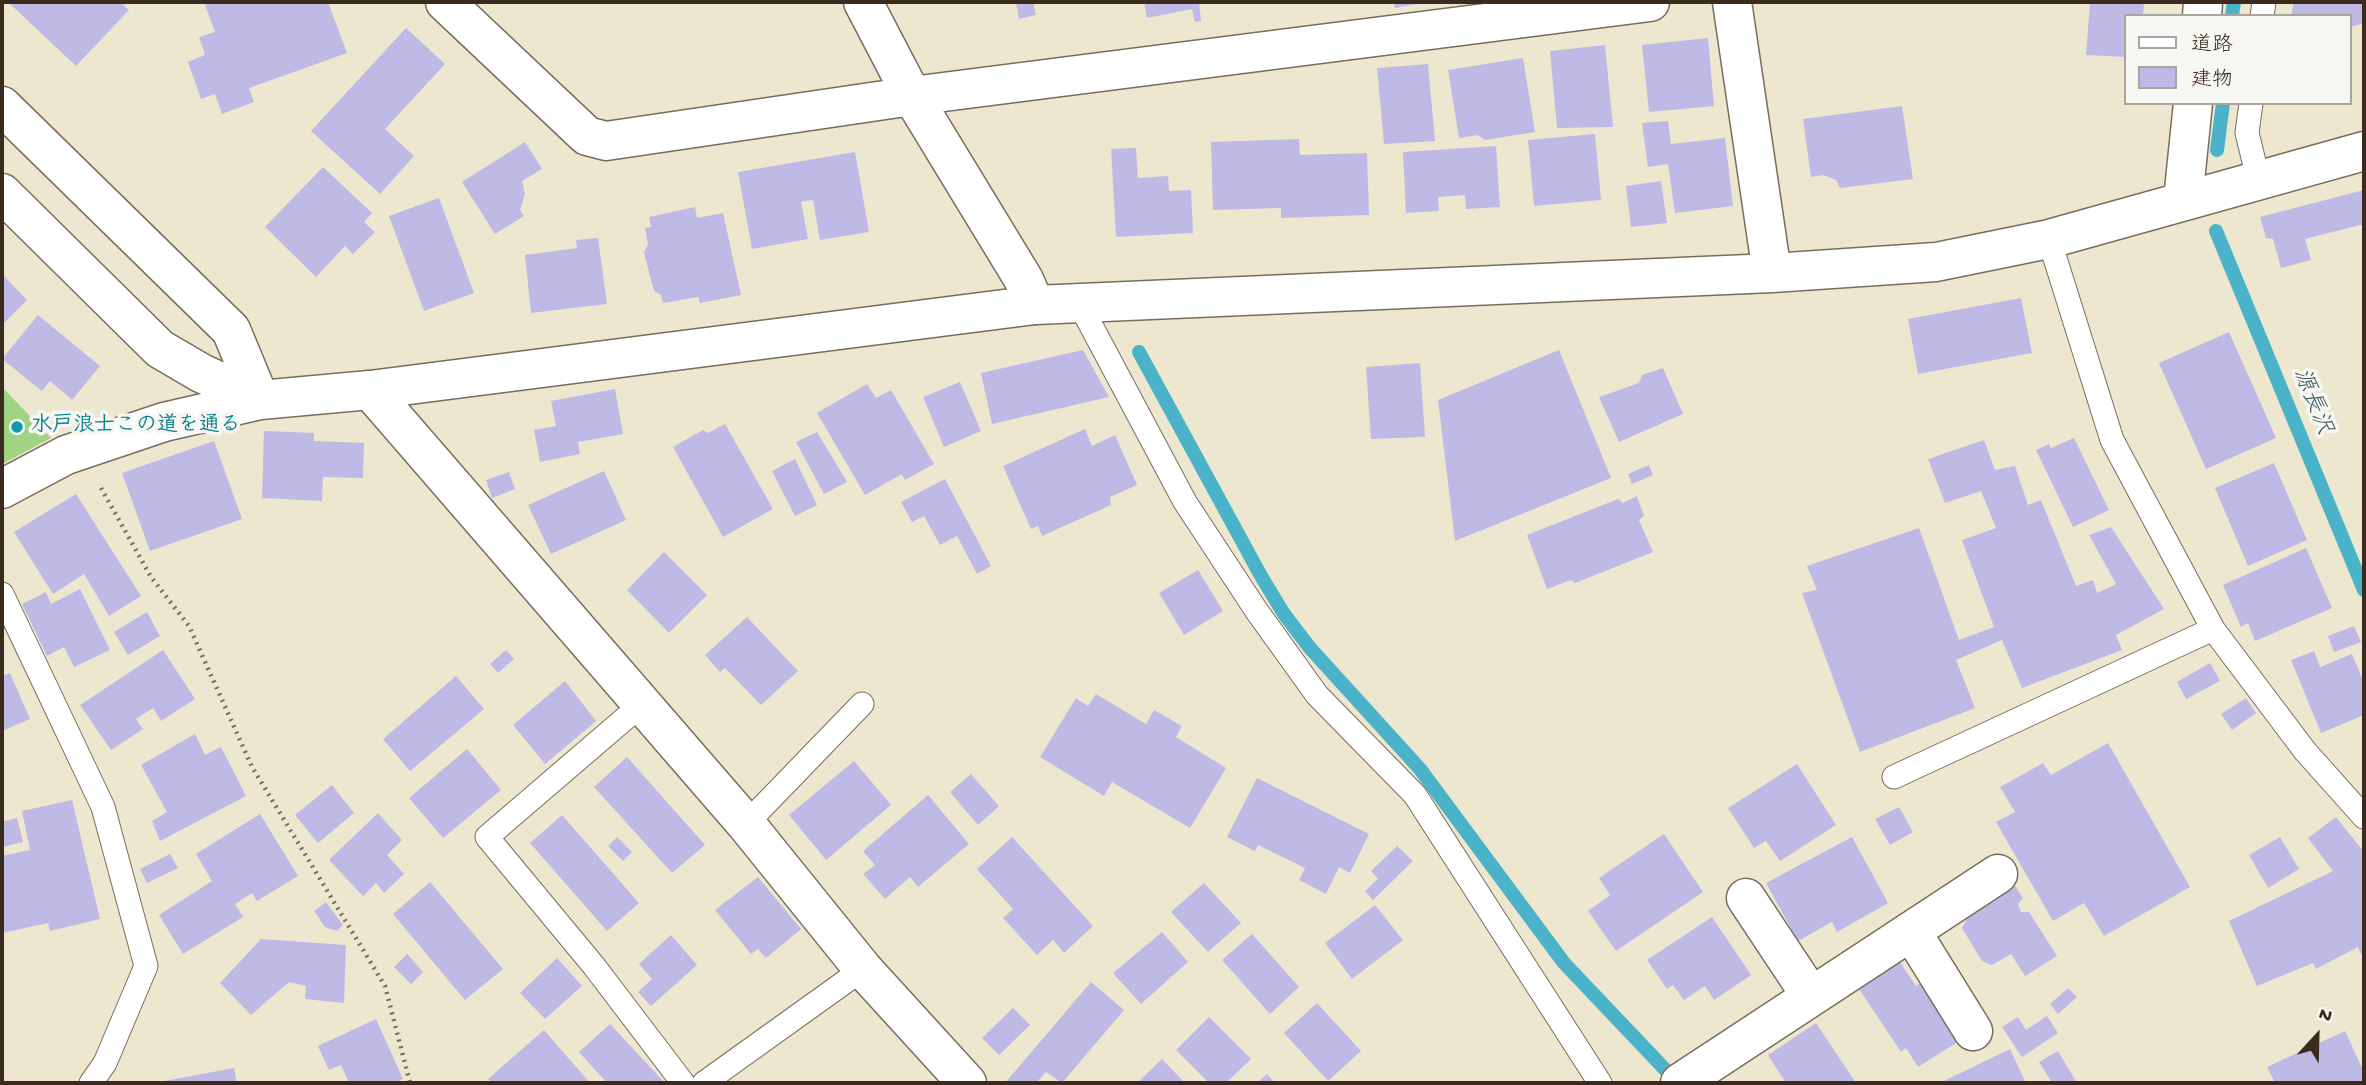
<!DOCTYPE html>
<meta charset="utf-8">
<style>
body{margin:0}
#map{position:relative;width:2366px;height:1085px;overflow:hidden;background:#eee7cf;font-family:"Gochi Hand","Klee One",sans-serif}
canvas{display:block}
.frame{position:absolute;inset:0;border:4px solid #3b2a1e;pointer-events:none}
.legend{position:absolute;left:2124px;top:14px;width:228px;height:91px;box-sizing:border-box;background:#f6f6f2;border:2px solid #aba49d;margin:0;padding:9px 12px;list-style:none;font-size:21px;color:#3b2a1e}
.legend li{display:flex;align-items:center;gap:14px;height:35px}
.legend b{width:35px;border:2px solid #aba49d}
.north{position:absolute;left:2282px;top:1001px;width:70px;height:70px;-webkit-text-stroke:5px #f6f6f2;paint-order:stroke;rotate:22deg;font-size:19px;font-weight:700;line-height:28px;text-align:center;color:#3b2a1e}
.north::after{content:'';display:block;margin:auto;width:24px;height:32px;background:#3b2a1e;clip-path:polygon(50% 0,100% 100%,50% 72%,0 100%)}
</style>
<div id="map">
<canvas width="2366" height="1085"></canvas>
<div class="frame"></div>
<ul class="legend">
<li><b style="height:9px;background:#fff"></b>道路</li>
<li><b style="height:19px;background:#bfb9e6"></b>建物</li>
</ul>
<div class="north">N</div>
</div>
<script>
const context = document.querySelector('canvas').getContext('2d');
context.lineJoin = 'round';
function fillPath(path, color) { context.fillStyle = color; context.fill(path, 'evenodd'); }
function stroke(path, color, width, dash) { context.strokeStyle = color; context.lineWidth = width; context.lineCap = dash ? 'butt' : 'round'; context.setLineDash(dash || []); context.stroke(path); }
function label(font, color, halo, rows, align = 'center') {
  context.font = font + ' "Gochi Hand","Klee One",sans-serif'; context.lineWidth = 7; context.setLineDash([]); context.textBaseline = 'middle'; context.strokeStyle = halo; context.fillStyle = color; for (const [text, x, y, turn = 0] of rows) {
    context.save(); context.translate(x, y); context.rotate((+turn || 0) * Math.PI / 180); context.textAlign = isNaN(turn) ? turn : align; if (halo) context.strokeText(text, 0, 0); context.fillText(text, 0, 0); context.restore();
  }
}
fillPath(new Path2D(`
 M2,387L51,438L2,464Z`), '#a0d383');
stroke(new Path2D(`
 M2232,16L2234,2
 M2217,150L2223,103
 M2216,231L2364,590
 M1139,352L1261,576L1284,614L1310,648L1420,769L1564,963L1678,1083`), '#4ab3c9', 14);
fillPath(new Path2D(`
 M8,2H120L129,10L76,66Z
 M204,2H328L347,53L249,88L254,102L222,114L215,94L201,99L188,62L205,55L199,37L215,32Z
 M1016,2H1033L1036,15L1019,19Z
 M1144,2H1199L1201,21L1195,22L1192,9L1147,18Z
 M1394,2H1422V3L1395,8Z
 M2090,2H2144L2143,16H2126V57L2086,55Z
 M2294,2H2364V23L2350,27V16H2291Z
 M406,28L445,64L385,129L414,156L380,194L311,131Z
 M1708,38L1714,106L1649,112L1642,45Z
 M1605,45L1613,127L1557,128L1550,51Z
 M1523,58L1535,132L1485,140L1478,135L1459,138L1448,70Z
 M1428,64L1435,141L1384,144L1377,68Z
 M1902,106L1913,179L1840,188L1836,180L1823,175L1811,177L1803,119Z
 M1668,121L1671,144L1725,138L1733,206L1675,213L1668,164L1648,167L1642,123Z
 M1595,134L1601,200L1534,206L1528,140Z
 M1299,139L1300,155L1367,153L1369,215L1281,218V208L1213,210L1211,142Z
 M525,142L542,169L522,181L525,194L520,210L524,216L495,234L462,182Z
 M1496,146L1500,207L1466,209L1465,195L1438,197L1439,211L1406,213L1403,152Z
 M1136,148L1138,178L1168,176L1169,191L1191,190L1193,233L1116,237L1111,149Z
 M855,152L869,232L820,240L813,200L801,202L808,239L752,249L738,172Z
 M323,167L372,213L364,222L375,232L353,254L345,246L316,277L265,227Z
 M1661,181L1667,223L1631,227L1626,186Z
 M2364,190V224L2305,239L2311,260L2281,268L2273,239L2266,238L2260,217Z
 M439,198L474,293L424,311L389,216Z
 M695,207L697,218L723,213L741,295L700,303L698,297L663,303L661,295L654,291L644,253L648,244L645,228L651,227L649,217Z
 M598,238L607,304L531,313L525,255L577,248L576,240Z
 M2,274L27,300L2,325Z
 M2021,298L2032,353L1918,374L1908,319Z
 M38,315L100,366L72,400L50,381L42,391L2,359Z
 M2229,332L2276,438L2206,469L2159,363Z
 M1083,350L1109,397L992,424L981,373Z
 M1559,350L1611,478L1455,541L1438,400Z
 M1420,363L1425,437L1371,439L1366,367Z
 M1663,368L1683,414L1619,442L1599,397L1639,383L1642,375Z
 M960,382L981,431L944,447L923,397Z
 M867,384L876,398L891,390L934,464L905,480L902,474L865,495L817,413Z
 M615,389L623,434L578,442L580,454L540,462L534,430L556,426L551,401Z
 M725,424L773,509L723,537L673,447L703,430L708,433Z
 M1085,429L1092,446L1115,435L1137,485L1110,497L1111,505L1042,536L1038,526L1031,529L1003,466Z
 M264,431L314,433V441L364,443L363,478L323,477L322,501L262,498Z
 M817,432L847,482L824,494L796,442Z
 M2074,438L2109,510L2073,527L2036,450L2049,444L2051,448Z
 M1984,440L1995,470L2015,466L2028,505L2041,500L2076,586L2093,580L2097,593L2116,584L2089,535L2111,527L2164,609L2116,635L2122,650L2022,688L2002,640L1956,660L1975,708L1860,752L1802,593L1817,590L1807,566L1919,528L1959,640L1994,627L1962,540L1996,528L1981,491L1945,503L1928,459Z
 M214,441L242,519L150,551L122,473Z
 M795,459L817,505L795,516L772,471Z
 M2274,463L2307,540L2248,566L2215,488Z
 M1649,465L1653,475L1632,484L1628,474Z
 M604,471L626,520L551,554L528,505Z
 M509,472L515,489L492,498L486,480Z
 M945,479L991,566L977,574L957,536L940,545L924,516L912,522L901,502Z
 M76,494L141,596L109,616L84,574L53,594L14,532Z
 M1637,496L1644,516L1639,520L1653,552L1575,583L1571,580L1547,589L1527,535L1618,499L1623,503Z
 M2306,548L2332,608L2255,641L2248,623L2241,627L2223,585Z
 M664,552L707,595L669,633L627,590Z
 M1198,570L1223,611L1184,635L1159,593Z
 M80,589L110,650L74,667L64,647L47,656L22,604L46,592L51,604Z
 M147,612L160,636L128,655L114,632Z
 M747,617L798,671L761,705L725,668L720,672L705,655Z
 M2354,626L2361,642L2334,652L2328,636Z
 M163,650L195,699L161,721L153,708L136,719L143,729L111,750L80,705Z
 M506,650L514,659L498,673L490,664Z
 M2314,651L2320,667L2352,654L2364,683V715L2321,733L2291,660Z
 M2210,663L2220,681L2186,699L2177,682Z
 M10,673L30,719L2,731V676Z
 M456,676L484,709L410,771L383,739Z
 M565,681L596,721L545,764L513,725Z
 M1096,694L1146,724L1154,710L1182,726L1176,737L1226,768L1190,828L1112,782L1104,796L1040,757L1076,698L1088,706Z
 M2246,698L2256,713L2232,730L2221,714Z
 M195,734L205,755L221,747L246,796L160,841L152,821L167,812L141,765Z
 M2108,743L2190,887L2104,936L2084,903L2053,921L1996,822L2015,812L2000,787L2043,763L2051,775Z
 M467,749L501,790L443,838L409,798Z
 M627,757L705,845L672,873L594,787Z
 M854,761L891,805L826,860L789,815Z
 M1797,764L1836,825L1780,861L1766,841L1754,848L1728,808Z
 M971,774L999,806L978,825L950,792Z
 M1257,778L1369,834L1350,873L1339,867L1326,894L1299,880L1305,868L1258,845L1255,851L1227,837Z
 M332,785L354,813L318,843L295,815Z
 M928,795L969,844L918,887L910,877L885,899L863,874L875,865L863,851Z
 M72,800L100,919L50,931L48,923L2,933V856L30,850L22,811Z
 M1899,807L1913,832L1890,845L1875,819Z
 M378,813L402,840L387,855L404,874L384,893L376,883L363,896L329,860Z
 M260,814L298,876L257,901L252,893L235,904L243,917L183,954L159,915L212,881L196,854Z
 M562,815L639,903L607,931L530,843Z
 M2336,817L2364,852V953L2361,954L2358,947L2316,969L2313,963L2257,986L2229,921L2333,871L2308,838Z
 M17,818L23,842L2,847V822Z
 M1664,834L1703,892L1616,951L1588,911L1610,895L1599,878Z
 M617,837L632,852L623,861L608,846Z
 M1012,837L1093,926L1064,953L1053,940L1037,955L1003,918L1013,909L977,869Z
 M1852,837L1888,903L1837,932L1832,922L1798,941L1766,883Z
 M2280,837L2299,869L2268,888L2249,855Z
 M1397,846L1413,861L1373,900L1365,891L1378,879L1371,871Z
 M170,854L178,868L147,883L140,869Z
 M2008,876L2023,898L2018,904L2021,912H2029L2057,956L2025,976L2011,954L1992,965L1982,961L1962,928L1967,918L1977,912L1969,901Z
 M758,877L801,929L766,958L758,949L751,954L715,910Z
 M430,882L503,969L465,1000L393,914Z
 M1204,883L1241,923L1208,952L1171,912Z
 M326,902L343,925L337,931L325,927L314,911Z
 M1375,905L1403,940L1352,979L1325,943Z
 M1712,917L1751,975L1714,1000L1705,986L1684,1000L1673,985L1667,989L1647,960Z
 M1162,932L1188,962L1141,1004L1113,973Z
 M1252,934L1299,987L1270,1014L1222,960Z
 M671,935L697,965L651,1006L638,992L652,979L639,964Z
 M261,939L346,945L344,1003L305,999L306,986L289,982L251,1015L220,983Z
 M407,954L423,972L411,984L394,967Z
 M557,958L582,986L545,1019L520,993Z
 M1900,962L1916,986L1927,979L1961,1040L1918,1067L1906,1048L1901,1052L1859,989Z
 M1091,982L1124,1010L1062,1083L1046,1072L1036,1083H1005Z
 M2068,988L2077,997L2058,1014L2050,1004Z
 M1317,1003L1361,1051L1328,1081L1284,1033Z
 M1013,1008L1030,1025L999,1055L982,1038Z
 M2047,1016L2058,1033L2022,1057L2002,1027L2018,1017L2026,1030Z
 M1209,1017L1251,1059L1226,1083H1209L1176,1050Z
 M376,1019L403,1079L394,1083H349L341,1065L329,1070L318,1046Z
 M1816,1023L1856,1083H1786L1768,1055Z
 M610,1024L665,1083H607L579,1052Z
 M544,1030L590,1083H492L488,1079Z
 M2345,1031L2364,1072V1083H2275L2267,1067Z
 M2010,1049L2026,1083H1945L1944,1081Z
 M2058,1051L2077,1083H2052L2039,1062Z
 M1162,1059L1185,1083H1137Z
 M234,1068L237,1083H159V1082Z
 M1267,1074L1275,1083H1257Z`), '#bfb9e6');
const lane = new Path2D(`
 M2262,16L2264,2
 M2251,103L2247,133L2259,182
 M2049,239L2112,440L2213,629L2305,751L2364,817
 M1079,303L1185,502L1256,610L1317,695L1415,795L1600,1083
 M2,594L103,807L146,966L105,1063L91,1083
 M642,704L487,837L594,966L683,1083
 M1894,777L2213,629
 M746,824L862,704
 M704,1083L863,969`);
const street = new Path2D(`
 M445,2L587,136L606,141L912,96L1650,2
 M863,2L912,96L1024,280L1035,305
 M2202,16L2203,2
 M2183,200L2193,103
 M370,390L746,824L863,969L967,1083
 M1746,898L1811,996
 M1911,931L1973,1031
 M1680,1083L1998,874`);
const secondary = new Path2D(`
 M1732,2L1772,273
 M2,106L231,330L260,400
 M2,193L160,349L201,373L260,400
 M2,489L66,455L164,422L260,400L370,390L1035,305L1772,273L1936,262L2049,239L2364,151`);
stroke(lane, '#7a6c5c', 25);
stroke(street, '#7a6c5c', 41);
stroke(secondary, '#7a6c5c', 41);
stroke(new Path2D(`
 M101,488L151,577L189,626L252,767L385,986L410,1083`), '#7a6c5c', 4.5, [2, 5]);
stroke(lane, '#fff', 23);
stroke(street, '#fff', 38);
stroke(secondary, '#fff', 38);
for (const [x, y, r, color] of [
 [17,427,7,"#0f9aa8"]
]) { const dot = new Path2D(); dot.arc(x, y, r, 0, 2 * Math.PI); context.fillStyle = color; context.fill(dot); stroke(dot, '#f6f6f2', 2.5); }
label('bold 21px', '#0d838f', '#f6f6f2', [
 ["水戸浪士この道を通る",31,427]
], 'left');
label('italic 23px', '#405a5a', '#f6f6f2', [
 ["源長沢",2311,402,68]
]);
</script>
